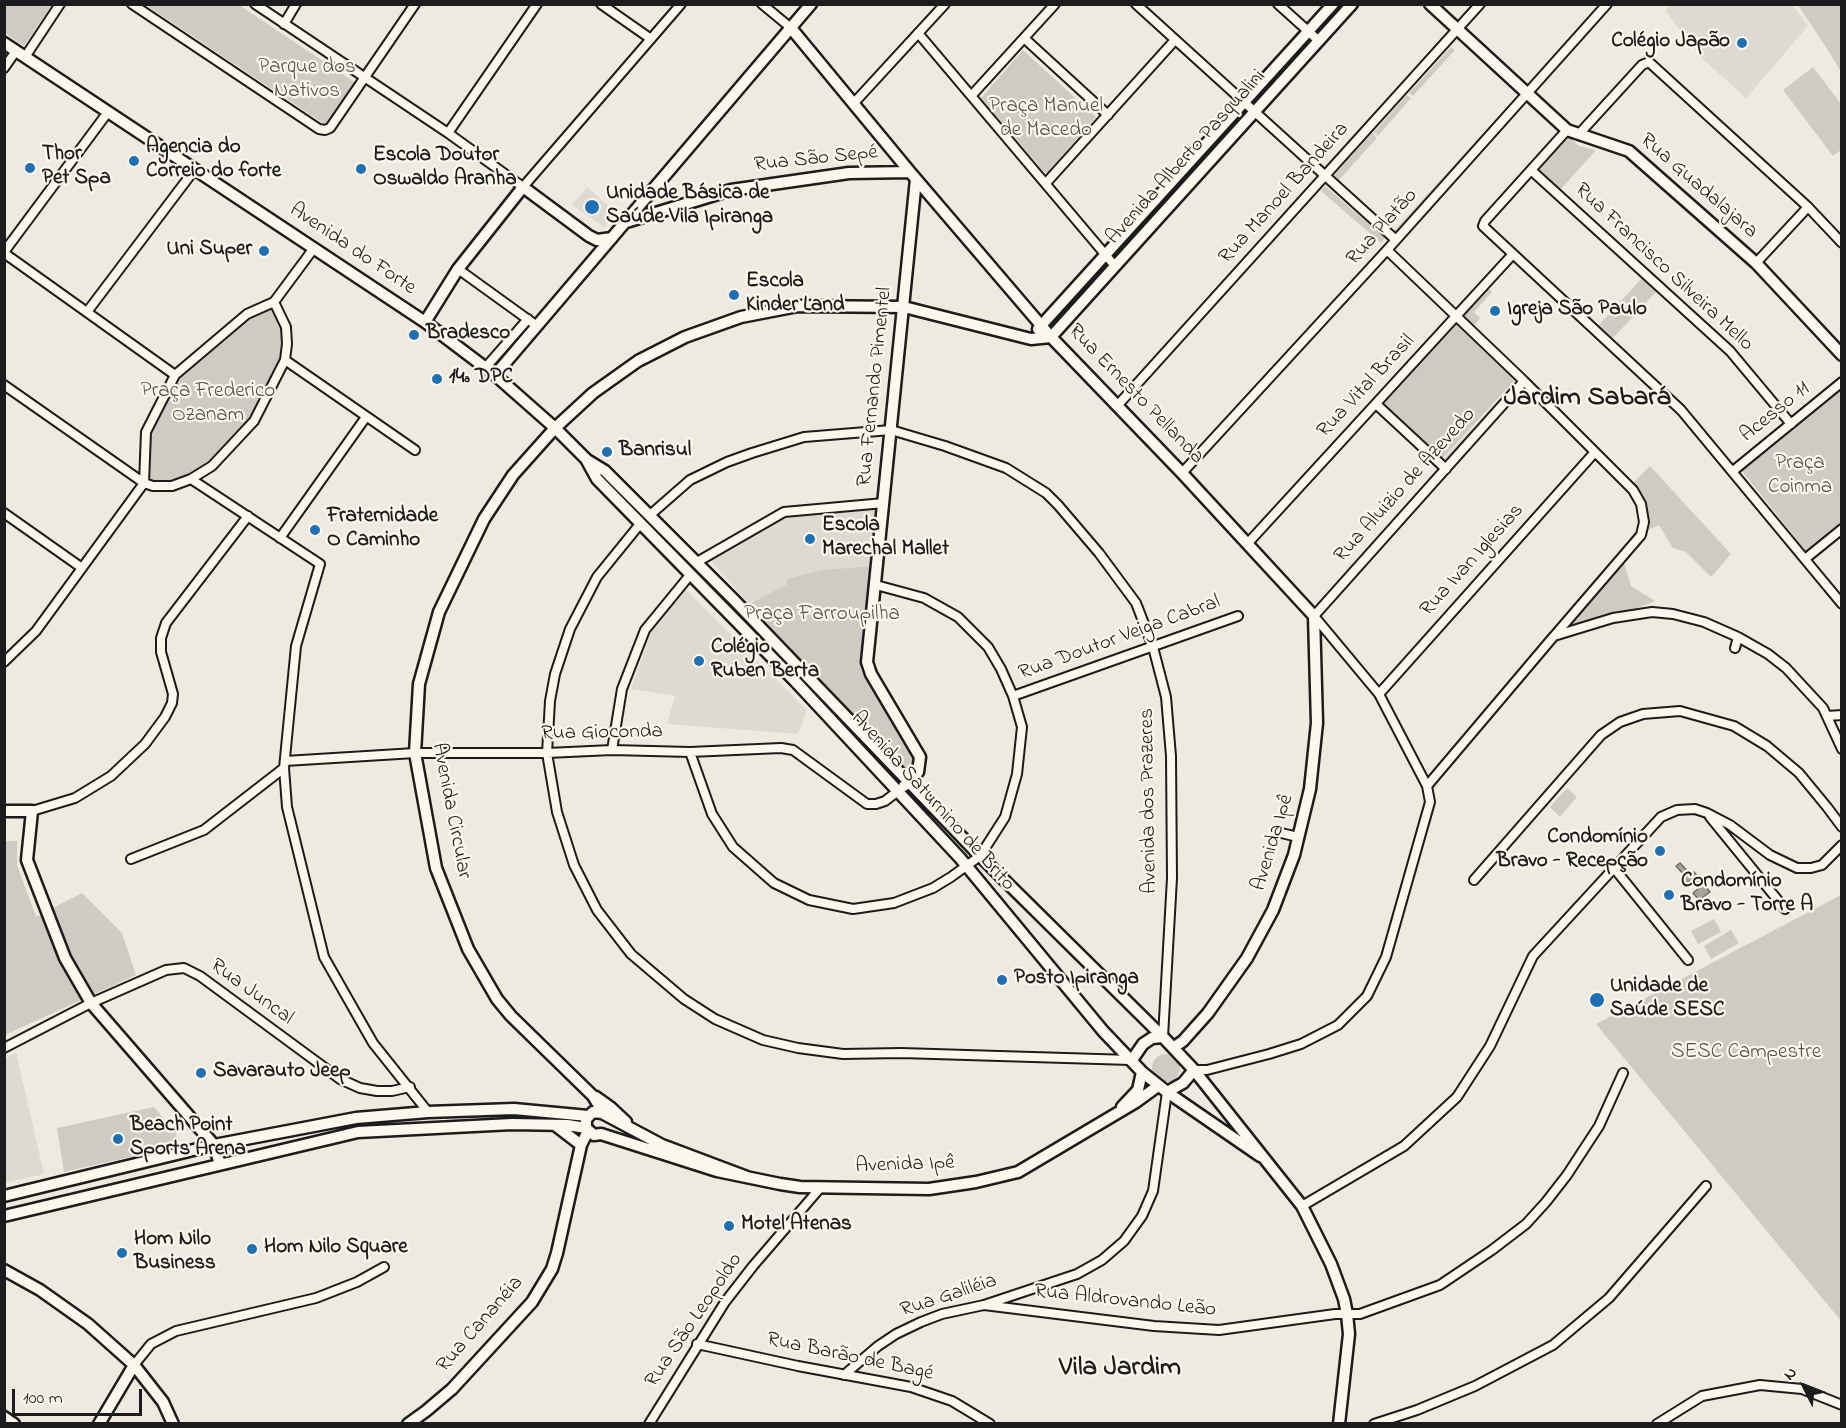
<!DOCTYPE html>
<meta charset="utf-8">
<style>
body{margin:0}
#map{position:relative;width:1846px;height:1428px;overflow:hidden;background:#eeeadf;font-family:"Indie Flower",sans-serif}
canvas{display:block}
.frame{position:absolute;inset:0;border:6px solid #1c1c1c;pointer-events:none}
.north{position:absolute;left:1774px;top:1356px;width:60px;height:60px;-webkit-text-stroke:4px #fbf7ec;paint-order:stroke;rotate:312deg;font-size:16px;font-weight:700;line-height:24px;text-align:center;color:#1c1c1c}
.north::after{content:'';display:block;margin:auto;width:21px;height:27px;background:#1c1c1c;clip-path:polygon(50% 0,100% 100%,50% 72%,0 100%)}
.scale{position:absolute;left:12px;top:1389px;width:130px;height:27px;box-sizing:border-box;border:3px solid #1c1c1c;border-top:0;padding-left:8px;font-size:18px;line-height:21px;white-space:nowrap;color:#1c1c1c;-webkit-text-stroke:4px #fbf7ec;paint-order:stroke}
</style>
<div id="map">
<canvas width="1846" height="1428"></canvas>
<div class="frame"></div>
<div class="north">N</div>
<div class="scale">100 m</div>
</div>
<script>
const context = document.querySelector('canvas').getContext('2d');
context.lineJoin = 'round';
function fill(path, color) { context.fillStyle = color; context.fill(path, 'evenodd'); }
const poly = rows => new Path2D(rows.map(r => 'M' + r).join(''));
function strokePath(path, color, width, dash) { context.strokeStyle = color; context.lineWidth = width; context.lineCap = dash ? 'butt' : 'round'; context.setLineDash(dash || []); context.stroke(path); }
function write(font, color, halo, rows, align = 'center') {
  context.font = font + ' "Indie Flower",sans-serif'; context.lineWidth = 4.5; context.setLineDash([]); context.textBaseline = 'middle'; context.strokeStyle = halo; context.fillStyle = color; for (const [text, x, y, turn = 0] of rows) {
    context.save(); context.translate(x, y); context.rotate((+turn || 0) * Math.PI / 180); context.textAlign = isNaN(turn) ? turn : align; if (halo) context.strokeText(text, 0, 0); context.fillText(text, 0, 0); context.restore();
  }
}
const built = poly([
 [1670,5,1793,5,1808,26,1746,98,1704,60,1665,11],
 [587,187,616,213,604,227,572,205],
 [878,509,872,566,821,570,787,579,788,583,749,604,709,559,780,518],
 [685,589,807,710,798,734,667,724,675,696,631,689,651,633],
 [16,1052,44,1174,5,1183,5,1059]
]);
const green = poly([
 [4,5,5,4,52,5,24,46,5,33],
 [146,5,239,5,356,83,327,126],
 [1798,5,1841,5,1841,72,1831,55],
 [1305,40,1311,45,1254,108,1247,102],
 [1451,47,1455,50,1413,96,1409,93],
 [1023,50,1096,117,1046,174,981,98],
 [1813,67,1841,104,1841,150,1833,156,1783,90],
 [1407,95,1411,98,1378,136,1374,132],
 [1388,97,1391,99,1325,173,1324,167],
 [1509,105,1511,107,1395,234,1393,232],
 [1241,111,1247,117,1116,263,1108,255],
 [1372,133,1377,138,1339,180,1334,175],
 [1567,135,1579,146,1596,150,1560,190,1537,169],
 [1325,186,1385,238,1381,243,1321,191],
 [1103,261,1108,269,1051,334,1043,325],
 [1642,278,1657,291,1613,338,1599,325],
 [1488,288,1492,292,1474,312,1480,318,1472,329,1460,319],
 [272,307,284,328,281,358,250,420,209,465,169,483,146,481,145,431,177,378,247,317],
 [1456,319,1516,379,1442,459,1383,403,1380,405,1377,403,1453,322,1456,323],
 [1517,380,1519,383,1447,464,1443,460],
 [1841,390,1841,523,1807,552,1742,471],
 [1650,466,1731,554,1711,577,1686,552,1673,548,1659,525,1648,530,1632,484],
 [1623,560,1631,586,1655,601,1638,608,1564,629],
 [872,566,861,670,916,758,913,768,905,769,749,604,787,584,787,579,821,570],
 [1567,788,1577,797,1560,817,1550,807],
 [5,841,17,841,17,865,36,917,82,893,122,933,136,975,5,1035],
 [1841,895,1841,1321,1596,1024],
 [1714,919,1721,932,1698,944,1691,931],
 [1731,930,1739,943,1711,959,1704,946],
 '1152 1068a14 14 0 1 1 28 0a14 14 0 1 1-28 0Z',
 [154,1107,176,1133,179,1146,64,1172,57,1128]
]);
const water = poly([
 [1680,863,1690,874,1694,872,1710,892,1699,900,1693,893,1700,887,1696,882,1692,884,1689,881,1687,883,1684,879,1686,877,1676,866,1680,863]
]);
const street = poly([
 [132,4,319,129,325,130,330,128,415,4],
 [255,4,448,133,523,187,681,4],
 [601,4,651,39],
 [762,4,791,28],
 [1136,4,1396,240],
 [1278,4,1319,41],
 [284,24,296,4],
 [918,33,1115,266],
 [1024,38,1108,115],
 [25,57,60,4],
 [4,68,16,51],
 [972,95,1055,4],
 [853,104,945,4],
 [1567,130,1485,221,1483,226,1681,410,1842,604],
 [448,133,537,4],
 [1579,134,1642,65,1649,62,1808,207,1842,243],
 [1531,170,1730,351,1791,424],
 [1046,183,1175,40],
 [1387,250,1524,381,1633,490,1641,504,1644,522,1641,535,1555,635],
 [4,252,108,112],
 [4,253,175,375],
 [1756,263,1808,207],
 [458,269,537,326],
 [87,312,195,169],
 [285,360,415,450],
 [486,367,528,319],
 [4,385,144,483,153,486,172,486,191,479,212,466,254,421,285,360,287,344,286,327,274,302],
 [1376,404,1446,469],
 [1117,406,1480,4],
 [1733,471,1842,382],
 [1182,473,1387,250,1607,4],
 [191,479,320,564,296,646,284,768,287,807,324,957,373,1043,428,1112],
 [4,513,82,568],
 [650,515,690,480,727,462,752,453,804,437,891,430,945,446,1006,468,1046,493,1058,505,1099,553,1136,603,1153,647,1166,697,1171,756,1172,878,1163,1037],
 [640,524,597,577,570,629,555,674,550,701,547,753,557,812,574,865,597,910,631,954,684,999,715,1019,763,1040,798,1048,843,1054,901,1053,1131,1060],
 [280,538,366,417],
 [1248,543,1513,254],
 [1805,559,1842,529],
 [697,562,784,512,884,503],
 [1735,648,1738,637],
 [4,662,36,631,144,483,146,432,175,375,247,314,274,302,314,248],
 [1379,694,1595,452],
 [1013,696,1238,616],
 [1827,716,1842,715],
 [612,750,622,689,645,630,690,575],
 [690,752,712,814,733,847,774,883,809,900,853,909,894,903,933,888,951,877,980,856,1005,817,1017,774,1022,727,1013,696,1001,669,988,647,958,617,924,598,876,585],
 [285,761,415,753,547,753,612,750,690,752,781,748,793,750,867,804,876,804,885,801,898,791],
 [1427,786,1554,636,1613,618,1652,612,1673,614,1704,622,1738,637,1768,654,1786,668,1823,708,1842,749],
 [32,811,75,798,111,776,145,744,165,717,172,703,173,694,161,652,161,638,166,623,248,516],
 [1710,817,1785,909],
 [1277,832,1298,837],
 [131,859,204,830,284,768],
 [1614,868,1688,960],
 [1474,880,1601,735,1620,722,1643,714,1680,711,1734,726,1767,746,1799,773,1827,807,1842,827],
 [4,1048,91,1003,166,970,184,968,200,976,340,1079,360,1088,377,1091,392,1091,410,1087],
 [1194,1070,1207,1070,1269,1054,1301,1044,1338,1025,1367,996,1386,957,1430,802,1427,786,1379,694,1314,616,1524,381],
 [1302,1206,1404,1146,1457,1097,1490,1046,1533,956,1661,817,1677,810,1695,809,1707,813,1730,825,1770,855,1797,868,1811,868,1822,865,1842,845],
 [984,1305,1154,1326,1219,1330,1335,1314,1360,1314,1440,1285,1492,1250,1526,1224,1546,1202,1567,1175,1599,1126,1623,1073],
 [697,1344,798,1366,911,1387,952,1401,990,1424],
 [134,1365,151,1344,176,1331,316,1298,357,1282,384,1267],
 [844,1375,878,1346,896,1334,921,1322,942,1314,984,1305,1077,1274,1102,1260,1124,1241,1142,1216,1153,1191,1167,1092],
 [649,1424,725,1302,753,1266,821,1187],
 [1374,1424,1417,1410,1475,1386,1553,1345,1609,1298,1706,1186],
 [1657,1424,1702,1396,1760,1385,1802,1389,1842,1405]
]);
const secondary = poly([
 [1430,4,1567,130,1629,151,1756,263,1842,355],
 [791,28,910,172,1051,337,1182,473,1314,616,1317,723,1310,789,1294,855,1273,910,1247,958,1208,1013,1183,1041,1173,1048],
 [4,43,425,322,495,375,555,428,586,459,597,479,795,681,960,858,1103,1031,1142,1072,1167,1092,1260,1156],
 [623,223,731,190,849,173,910,172],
 [425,322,458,269,523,187,589,236,597,240,612,238],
 [1038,329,1333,4],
 [1051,337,1352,4],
 [495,375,811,4],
 [587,460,605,471,734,600,980,856,1163,1037,1194,1070,1302,1206,1331,1264,1344,1299,1347,1314,1349,1334,1339,1424],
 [904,786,918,772,920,757,871,674,867,662,916,179],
 [4,811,32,811,27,860,65,958,91,1003,214,1145,220,1164],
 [1132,1060,1143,1044,1152,1038,1163,1037],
 [1167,1092,1183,1083,1194,1070],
 [596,1097,610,1107,626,1122],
 [1122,1107,1138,1090,1142,1072],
 [604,1114,593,1096,511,1016,497,999,468,949,436,868,415,753,419,684,439,612,484,519,513,475,555,428,593,393,638,361,685,337,741,317,798,306,904,307,1031,339,1051,337],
 [555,1125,581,1145],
 [747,1177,662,1145,602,1113,593,1112,586,1119,586,1128,594,1135,601,1134,717,1171,780,1184,800,1187,929,1189,976,1182,1018,1172,1136,1102,1158,1086],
 [4,1196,214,1145,356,1118,428,1112,514,1109,588,1116],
 [4,1216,358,1132,512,1124,567,1125,586,1128],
 [4,1270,40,1290,88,1324,134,1365,163,1402,173,1424],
 [4,1417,14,1424],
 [99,1424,134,1365],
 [408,1424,426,1411,452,1389,532,1302,552,1269,557,1253,581,1145,588,1131]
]);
const markers = [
 [1742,43,6,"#1f6fb2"],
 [134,161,6,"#1f6fb2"],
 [30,168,6,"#1f6fb2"],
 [361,169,6,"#1f6fb2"],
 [592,207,8,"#1f6fb2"],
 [264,251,6,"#1f6fb2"],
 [734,295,6,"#1f6fb2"],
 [1495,311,6,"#1f6fb2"],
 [414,335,6,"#1f6fb2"],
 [437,379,6,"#1f6fb2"],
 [607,452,6,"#1f6fb2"],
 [315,530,6,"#1f6fb2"],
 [810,539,6,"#1f6fb2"],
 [699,661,6,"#1f6fb2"],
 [1660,851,6,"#1f6fb2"],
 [1669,895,6,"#1f6fb2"],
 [1002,980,6,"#1f6fb2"],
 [1597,1000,8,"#1f6fb2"],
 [201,1073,6,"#1f6fb2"],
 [118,1139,6,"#1f6fb2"],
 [729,1226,6,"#1f6fb2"],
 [252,1249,6,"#1f6fb2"],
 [122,1253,6,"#1f6fb2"]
];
const poiNames = [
 ["Colégio Japão",1730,43,"right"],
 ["Agencia do",146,149],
 ["Correio do forte",146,173],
 ["Thor",42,156],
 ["Pet Spa",42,180],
 ["Escola Doutor",373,157],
 ["Oswaldo Aranha",373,181],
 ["Unidade Básica de",606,195],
 ["Saúde Vila Ipiranga",606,219],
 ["Uni Super",252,251,"right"],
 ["Escola",746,283],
 ["Kinder Land",746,307],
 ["Igreja São Paulo",1507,311],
 ["Bradesco",426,335],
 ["14ª DPC",449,379],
 ["Banrisul",619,452],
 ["Fraternidade",327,518],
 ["O Caminho",327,542],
 ["Escola",822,527],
 ["Marechal Mallet",822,551],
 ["Colégio",711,649],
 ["Ruben Berta",711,673],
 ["Condomínio",1648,839,"right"],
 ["Bravo - Recepção",1648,863,"right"],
 ["Condomínio",1681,883],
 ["Bravo - Torre A",1681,907],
 ["Posto Ipiranga",1014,980],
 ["Unidade de",1610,988],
 ["Saúde SESC",1610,1012],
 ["Savarauto Jeep",213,1073],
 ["Beach Point",130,1127],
 ["Sports Arena",130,1151],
 ["Motel Atenas",741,1226],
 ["Hom Nilo",134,1241],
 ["Business",134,1265],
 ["Hom Nilo Square",264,1249]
];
const parkNames = [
 ["Parque dos",307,69],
 ["Nativos",307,93],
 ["Praça Manuel",1046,108],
 ["de Macedo",1046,132],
 ["Praça Frederico",208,393],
 ["Ozanam",208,417],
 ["Praça",1800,465],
 ["Coinma",1800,489],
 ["Praça Farroupilha",822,616],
 ["SESC Campestre",1746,1054]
];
const streetNames = [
 ["Avenida Alberto Pasqualini",1187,158,-48],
 ["Rua São Sepé",816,160,-6],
 ["Rua Guadalajara",1698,187,41],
 ["Rua Manoel Bandeira",1285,194,-48],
 ["Rua Platão",1383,228,-48],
 ["Avenida do Forte",352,250,34],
 ["Rua Francisco Silveira Mello",1663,268,43],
 ["Rua Fernando Pimentel",876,387,-84],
 ["Rua Vital Brasil",1367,387,-47],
 ["Rua Ernesto Pellanda",1135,395,46],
 ["Acesso 11",1776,413,-39],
 ["Rua Aluizio de Azevedo",1406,486,-48],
 ["Rua Ivan Iglesias",1473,561,-48],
 ["Rua Doutor Veiga Cabral",1120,639,-20],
 ["Rua Gioconda",602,734,-1],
 ["Avenida dos Prazeres",1150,801,-91],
 ["Avenida Saturnino de Brito",932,802,48],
 ["Avenida Circular",450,811,79],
 ["Avenida Ipê",1274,843,-73],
 ["Rua Juncal",251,993,36],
 ["Avenida Ipê",905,1166,-2],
 ["Rua Galiléia",949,1297,-18],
 ["Rua Aldrovando Leão",1125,1302,6],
 ["Rua São Leopoldo",695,1321,-56],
 ["Rua Cananéia",481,1325,-49],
 ["Rua Barão de Bagé",850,1358,12]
];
const districtNames = [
 ["Jardim Sabará",1587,400],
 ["Vila Jardim",1120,1370]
];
fill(built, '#dedad1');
fill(green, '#ceccc2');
fill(water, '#a6a39d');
strokePath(water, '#6f6d69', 1.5);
strokePath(street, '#1c1c1c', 12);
strokePath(secondary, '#1c1c1c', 15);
strokePath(street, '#fbf7ec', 8);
strokePath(secondary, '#fbf7ec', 10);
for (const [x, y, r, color] of markers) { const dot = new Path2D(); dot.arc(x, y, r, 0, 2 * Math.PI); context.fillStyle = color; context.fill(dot); strokePath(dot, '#fbf7ec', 2); }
write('bold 21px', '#1c1c1c', '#fbf7ec', poiNames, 'left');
write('21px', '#51514e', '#fbf7ec', parkNames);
write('21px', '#1c1c1c', '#fbf7ec', streetNames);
write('bold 27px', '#1c1c1c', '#fbf7ec', districtNames);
</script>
